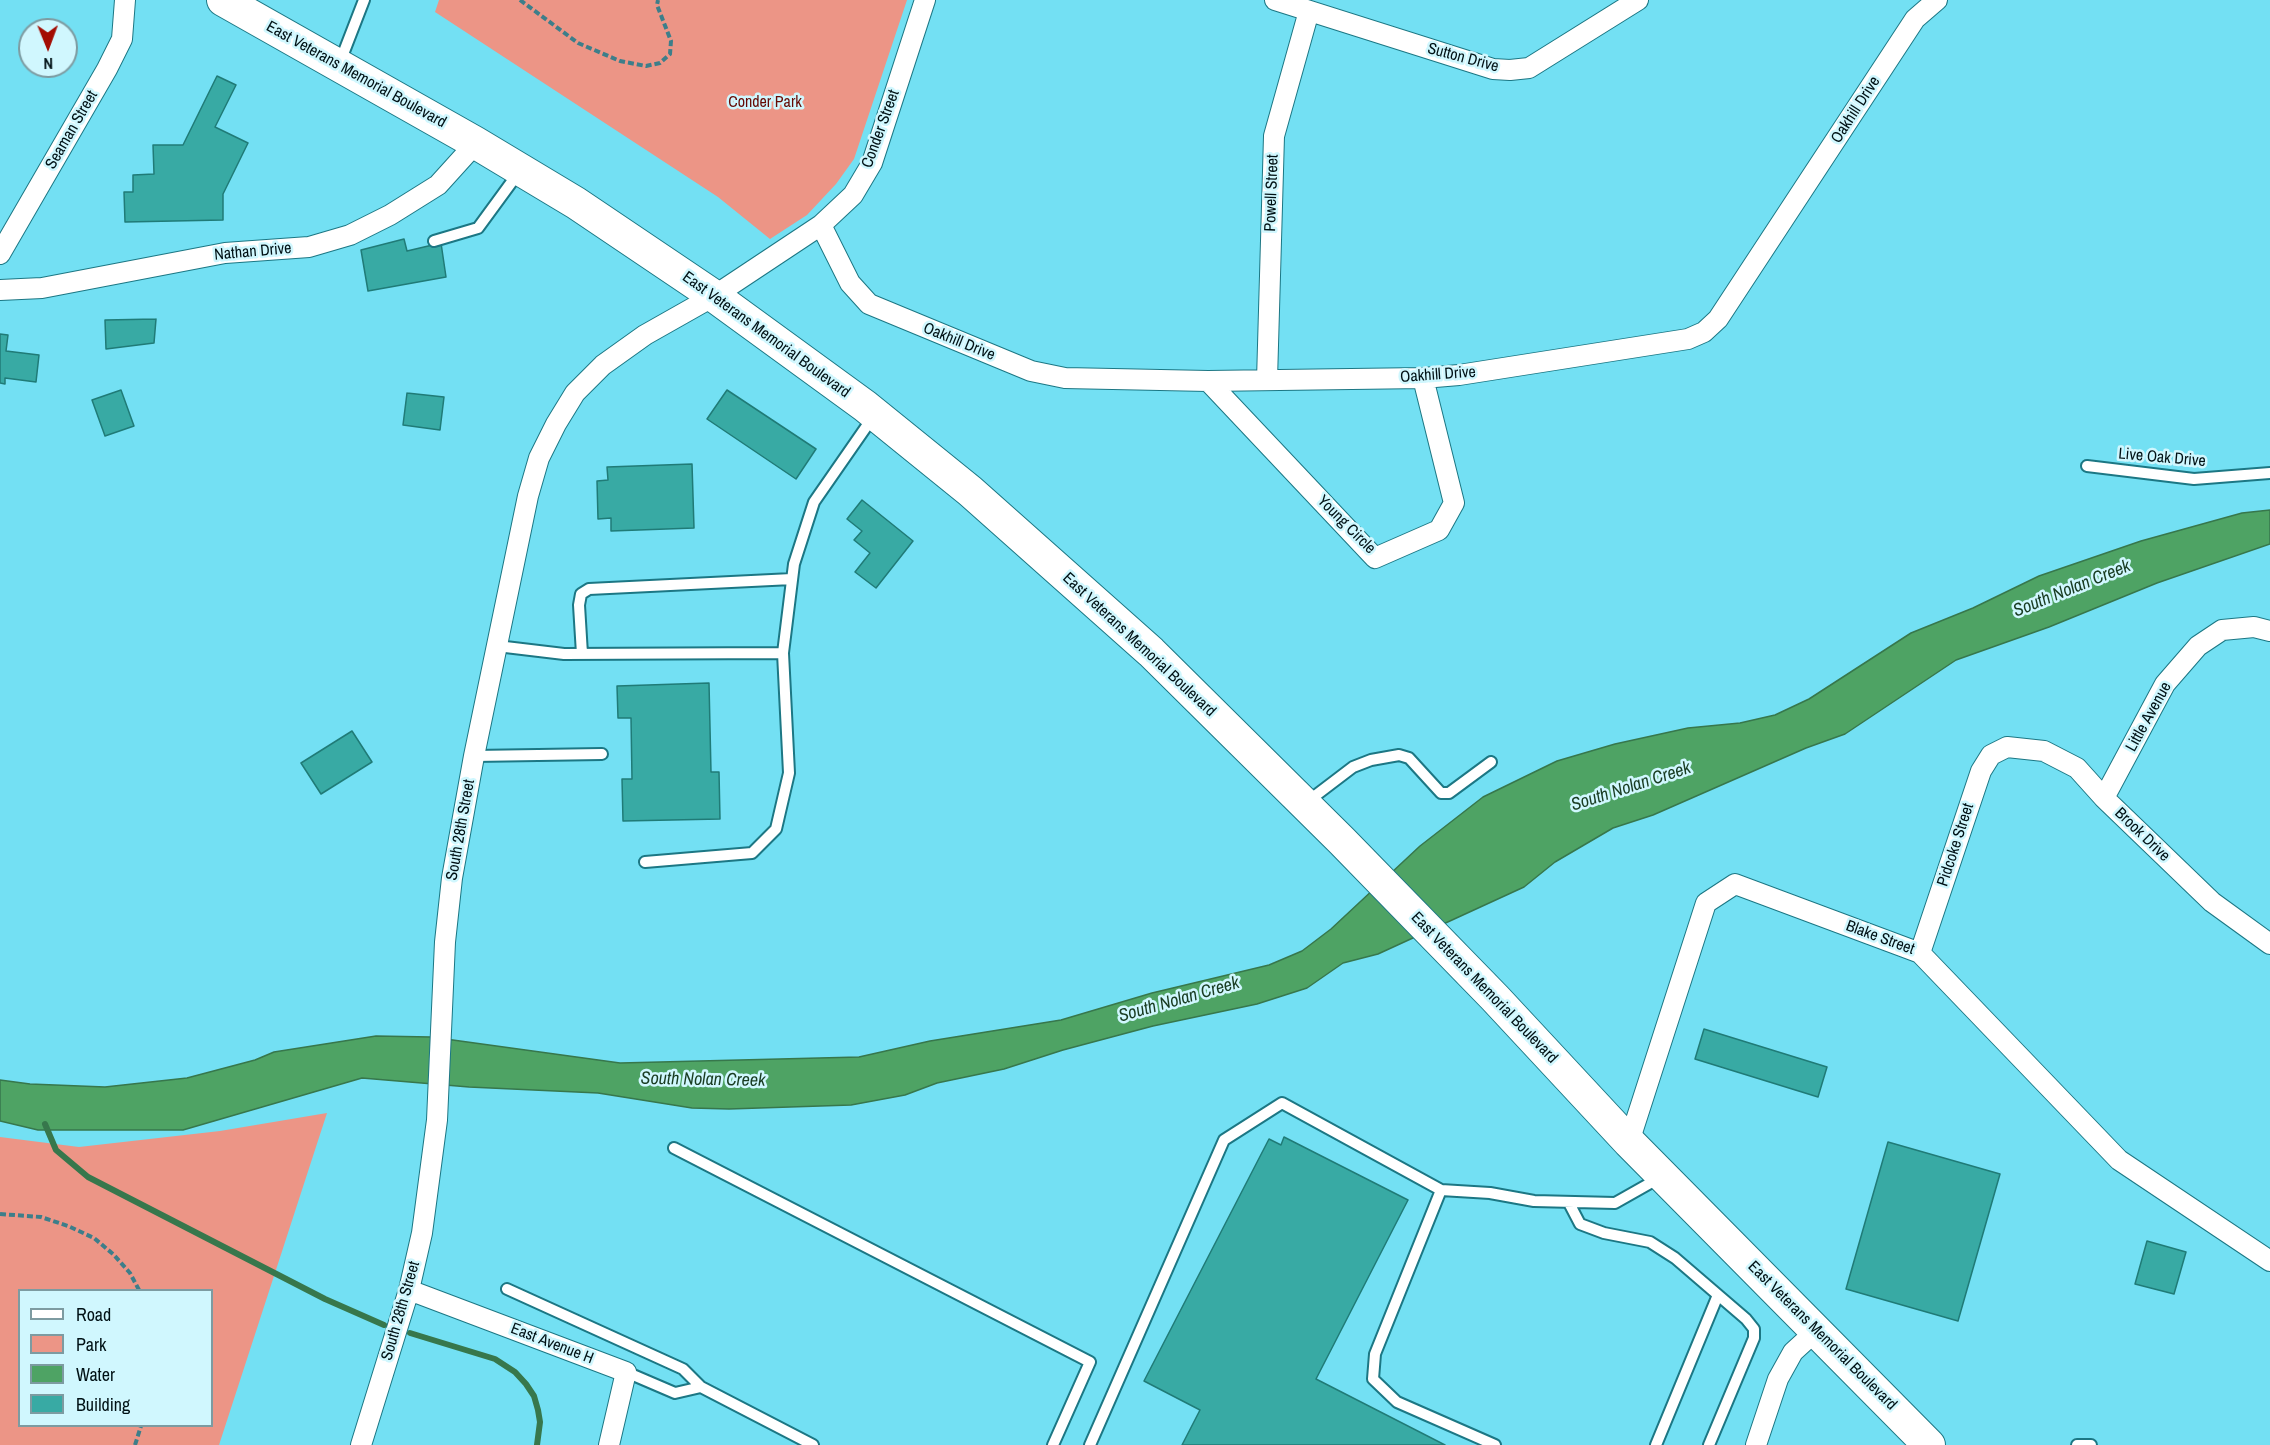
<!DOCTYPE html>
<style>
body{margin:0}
#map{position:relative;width:2270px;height:1445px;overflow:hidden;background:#73e0f3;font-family:"Archivo Narrow",sans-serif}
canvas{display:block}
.legend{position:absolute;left:18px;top:1289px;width:195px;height:138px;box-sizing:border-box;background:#d0f7fe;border:2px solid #7d9ba1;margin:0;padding:8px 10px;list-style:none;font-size:18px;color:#001115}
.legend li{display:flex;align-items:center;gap:12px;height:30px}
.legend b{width:30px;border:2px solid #7d9ba1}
.north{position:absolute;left:18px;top:18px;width:60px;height:60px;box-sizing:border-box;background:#d0f7fe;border:2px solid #7d9ba1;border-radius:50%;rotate:179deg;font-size:16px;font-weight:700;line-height:24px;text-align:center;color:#001115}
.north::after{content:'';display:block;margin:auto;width:21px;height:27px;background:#a30d03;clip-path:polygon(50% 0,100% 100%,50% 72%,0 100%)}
</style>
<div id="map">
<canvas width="2270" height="1445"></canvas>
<ul class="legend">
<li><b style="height:8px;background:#fff"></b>Road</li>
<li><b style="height:16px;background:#ec9586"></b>Park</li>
<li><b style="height:16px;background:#4ea364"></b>Water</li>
<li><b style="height:16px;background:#38aaa4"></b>Building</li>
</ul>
<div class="north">N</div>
</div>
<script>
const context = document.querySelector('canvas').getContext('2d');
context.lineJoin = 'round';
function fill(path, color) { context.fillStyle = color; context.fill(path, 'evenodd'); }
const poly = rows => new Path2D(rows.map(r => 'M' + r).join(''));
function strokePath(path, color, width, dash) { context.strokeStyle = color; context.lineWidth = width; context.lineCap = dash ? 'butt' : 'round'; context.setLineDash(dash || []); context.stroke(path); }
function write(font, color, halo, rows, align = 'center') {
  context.font = font + ' "Archivo Narrow",sans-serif'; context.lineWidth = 5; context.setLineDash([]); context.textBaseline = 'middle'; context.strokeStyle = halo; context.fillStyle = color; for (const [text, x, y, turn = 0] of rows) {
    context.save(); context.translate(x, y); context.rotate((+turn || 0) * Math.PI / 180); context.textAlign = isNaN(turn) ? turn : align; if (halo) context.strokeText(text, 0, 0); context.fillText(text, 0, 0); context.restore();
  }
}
const green = poly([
 [439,0,907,0,854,159,836,184,807,215,770,239,718,197,435,12],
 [327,1113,219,1445,0,1445,0,1137,79,1147,220,1131],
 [212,1290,212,1426,20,1426,20,1290]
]);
const water = poly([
 [2270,510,2270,544,2157,583,2049,627,1956,660,1845,734,1806,748,1653,815,1613,828,1555,862,1524,887,1378,954,1343,963,1307,988,1257,1004,1153,1026,1063,1050,1004,1069,937,1083,905,1095,851,1105,729,1109,692,1108,598,1093,469,1087,362,1078,183,1130,38,1130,0,1121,0,1080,30,1084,105,1087,187,1078,255,1060,274,1052,376,1036,431,1037,620,1063,859,1057,930,1041,1061,1020,1152,993,1269,965,1302,951,1331,929,1420,846,1483,797,1557,761,1615,744,1688,728,1740,723,1775,715,1809,699,1911,633,1973,608,2039,576,2141,541,2242,513,2270,510]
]);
const stream = poly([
 [45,1124,56,1150,88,1177,325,1299,384,1325],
 [410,1333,495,1359,515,1372,526,1384,534,1396,538,1410,540,1422,537,1445]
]);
const building = poly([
 [217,76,236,85,215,127,248,143,223,194,223,220,125,222,124,192,133,192,133,175,154,174,153,145,183,145,217,76],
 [404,239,407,251,441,243,446,277,368,291,361,250,404,239],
 [156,319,154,343,106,349,105,320,156,319],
 [0,334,8,335,6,351,39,355,36,382,5,378,5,384,0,383,0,334],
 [121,390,134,426,105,436,92,400,121,390],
 [727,390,816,449,796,479,707,419,727,390],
 [407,393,444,397,440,430,403,425,407,393],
 [692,464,694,528,611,531,611,518,598,519,597,481,608,480,607,467,692,464],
 [862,500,913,541,876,588,855,572,870,553,854,540,862,531,847,519,862,500],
 [709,683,711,772,719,772,720,819,623,821,622,779,632,779,631,718,618,718,617,686,709,683],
 [352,731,372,762,321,794,301,763,352,731],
 [1704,1029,1827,1067,1818,1097,1695,1059,1704,1029],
 [1284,1137,1408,1200,1316,1379,1445,1445,1182,1445,1200,1410,1144,1381,1269,1139,1281,1145,1284,1137],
 [1888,1142,2000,1174,1958,1321,1846,1289,1888,1142],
 [2147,1241,2186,1252,2174,1294,2135,1284,2147,1241]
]);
const path = poly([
 [520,0,578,43,620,61,646,66,660,63,670,54,671,41,657,5,658,0],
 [0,1214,41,1217,68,1226,94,1238,113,1254,130,1273,139,1290],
 [135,1445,141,1426]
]);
const lane = poly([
 [340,62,364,0],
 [434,241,478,228,519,172],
 [2087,466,2194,479,2270,473],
 [497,646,564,654,783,653,789,773,776,829,752,853,645,862],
 [783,653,794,564,814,502,873,417],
 [582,654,579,605,581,594,589,589,792,579],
 [474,756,602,754],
 [1307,802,1353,767,1371,760,1399,755,1409,758,1441,793,1449,793,1491,762],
 [674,1148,1090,1362,1053,1445],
 [1569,1203,1580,1224,1604,1233,1650,1242,1675,1258,1746,1319,1754,1329,1754,1338,1709,1445],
 [507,1289,683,1369,701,1387],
 [626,1372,675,1393,701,1387,813,1445],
 [1090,1445,1224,1140,1282,1103,1441,1190],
 [1495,1445,1397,1402,1373,1379,1375,1354,1441,1190,1490,1193,1534,1201,1615,1203,1661,1177],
 [1656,1445,1718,1295],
 [2077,1445,2091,1445]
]);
const street = poly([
 [1275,0,1493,69,1510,70,1529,68,1638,0],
 [821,225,850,283,869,304,1031,371,1065,378,1208,381,1423,378,1459,375,1688,339,1704,332,1718,319,1915,19,1937,0],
 [0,254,107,69,122,39,125,0],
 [0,290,42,288,225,253,309,247,350,235,390,215,438,185,476,143],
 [1267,380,1274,136,1309,11],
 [1208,381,1375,558,1439,530,1454,503,1423,378],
 [2104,798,2165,684,2198,646,2222,630,2254,627,2270,631],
 [1920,953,1981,771,1991,755,2007,747,2044,751,2077,768,2104,798,2212,902,2270,944],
 [1629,1142,1706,903,1735,884,1920,953,2119,1160,2270,1261],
 [409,1290,626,1372,609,1445],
 [361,1445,409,1290,422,1233,437,1120,445,942,452,878,474,756,528,496,539,458,556,424,575,393,603,365,645,335,714,296,821,225,853,195,872,163,925,0],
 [1756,1445,1778,1379,1793,1352,1817,1330]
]);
const primary = poly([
 [223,0,476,143,576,203,714,296,865,406,970,491,1151,652,1342,841,1495,998,1629,1142,1929,1445]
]);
const streetNames = [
 ["Sutton Drive",1463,58,15],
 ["East Veterans Memorial Boulevard",356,75,29],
 ["Oakhill Drive",1856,110,-57],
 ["Conder Street",881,129,-70],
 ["Seaman Street",72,130,-60],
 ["Powell Street",1272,193,-88],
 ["Nathan Drive",253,252,-5],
 ["East Veterans Memorial Boulevard",766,335,36],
 ["Oakhill Drive",959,342,22],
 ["Oakhill Drive",1438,375,-4],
 ["Live Oak Drive",2162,458,5],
 ["Young Circle",1346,525,45],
 ["East Veterans Memorial Boulevard",1139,645,43],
 ["Little Avenue",2149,717,-61],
 ["South 28th Street",461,830,-80],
 ["Brook Drive",2142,835,44],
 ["Pidcoke Street",1956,845,-72],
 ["Blake Street",1880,938,20],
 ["East Veterans Memorial Boulevard",1484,988,46],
 ["South 28th Street",401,1311,-74],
 ["East Veterans Memorial Boulevard",1822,1336,45],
 ["East Avenue H",552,1344,21]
];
const parkNames = [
 ["Conder Park",765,103]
];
const waterNames = [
 ["South Nolan Creek",2072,589,-22],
 ["South Nolan Creek",1631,787,-18],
 ["South Nolan Creek",1179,1000,-16],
 ["South Nolan Creek",703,1080,1]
];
fill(green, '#ec9586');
fill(water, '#4ea364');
strokePath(water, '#37774c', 1.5);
strokePath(stream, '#37774c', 6);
fill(building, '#38aaa4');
strokePath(building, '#207b77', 1.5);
strokePath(lane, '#1c7784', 14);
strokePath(street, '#1c7784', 22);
strokePath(primary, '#1c7784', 34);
strokePath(path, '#3d7e8a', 4, [6, 3]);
strokePath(lane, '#fff', 10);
strokePath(street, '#fff', 20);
strokePath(primary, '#fff', 32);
write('16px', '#001115', '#d0f7fe', streetNames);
write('16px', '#660a04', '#d0f7fe', parkNames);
write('italic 18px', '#193c22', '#d0f7fe', waterNames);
</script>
